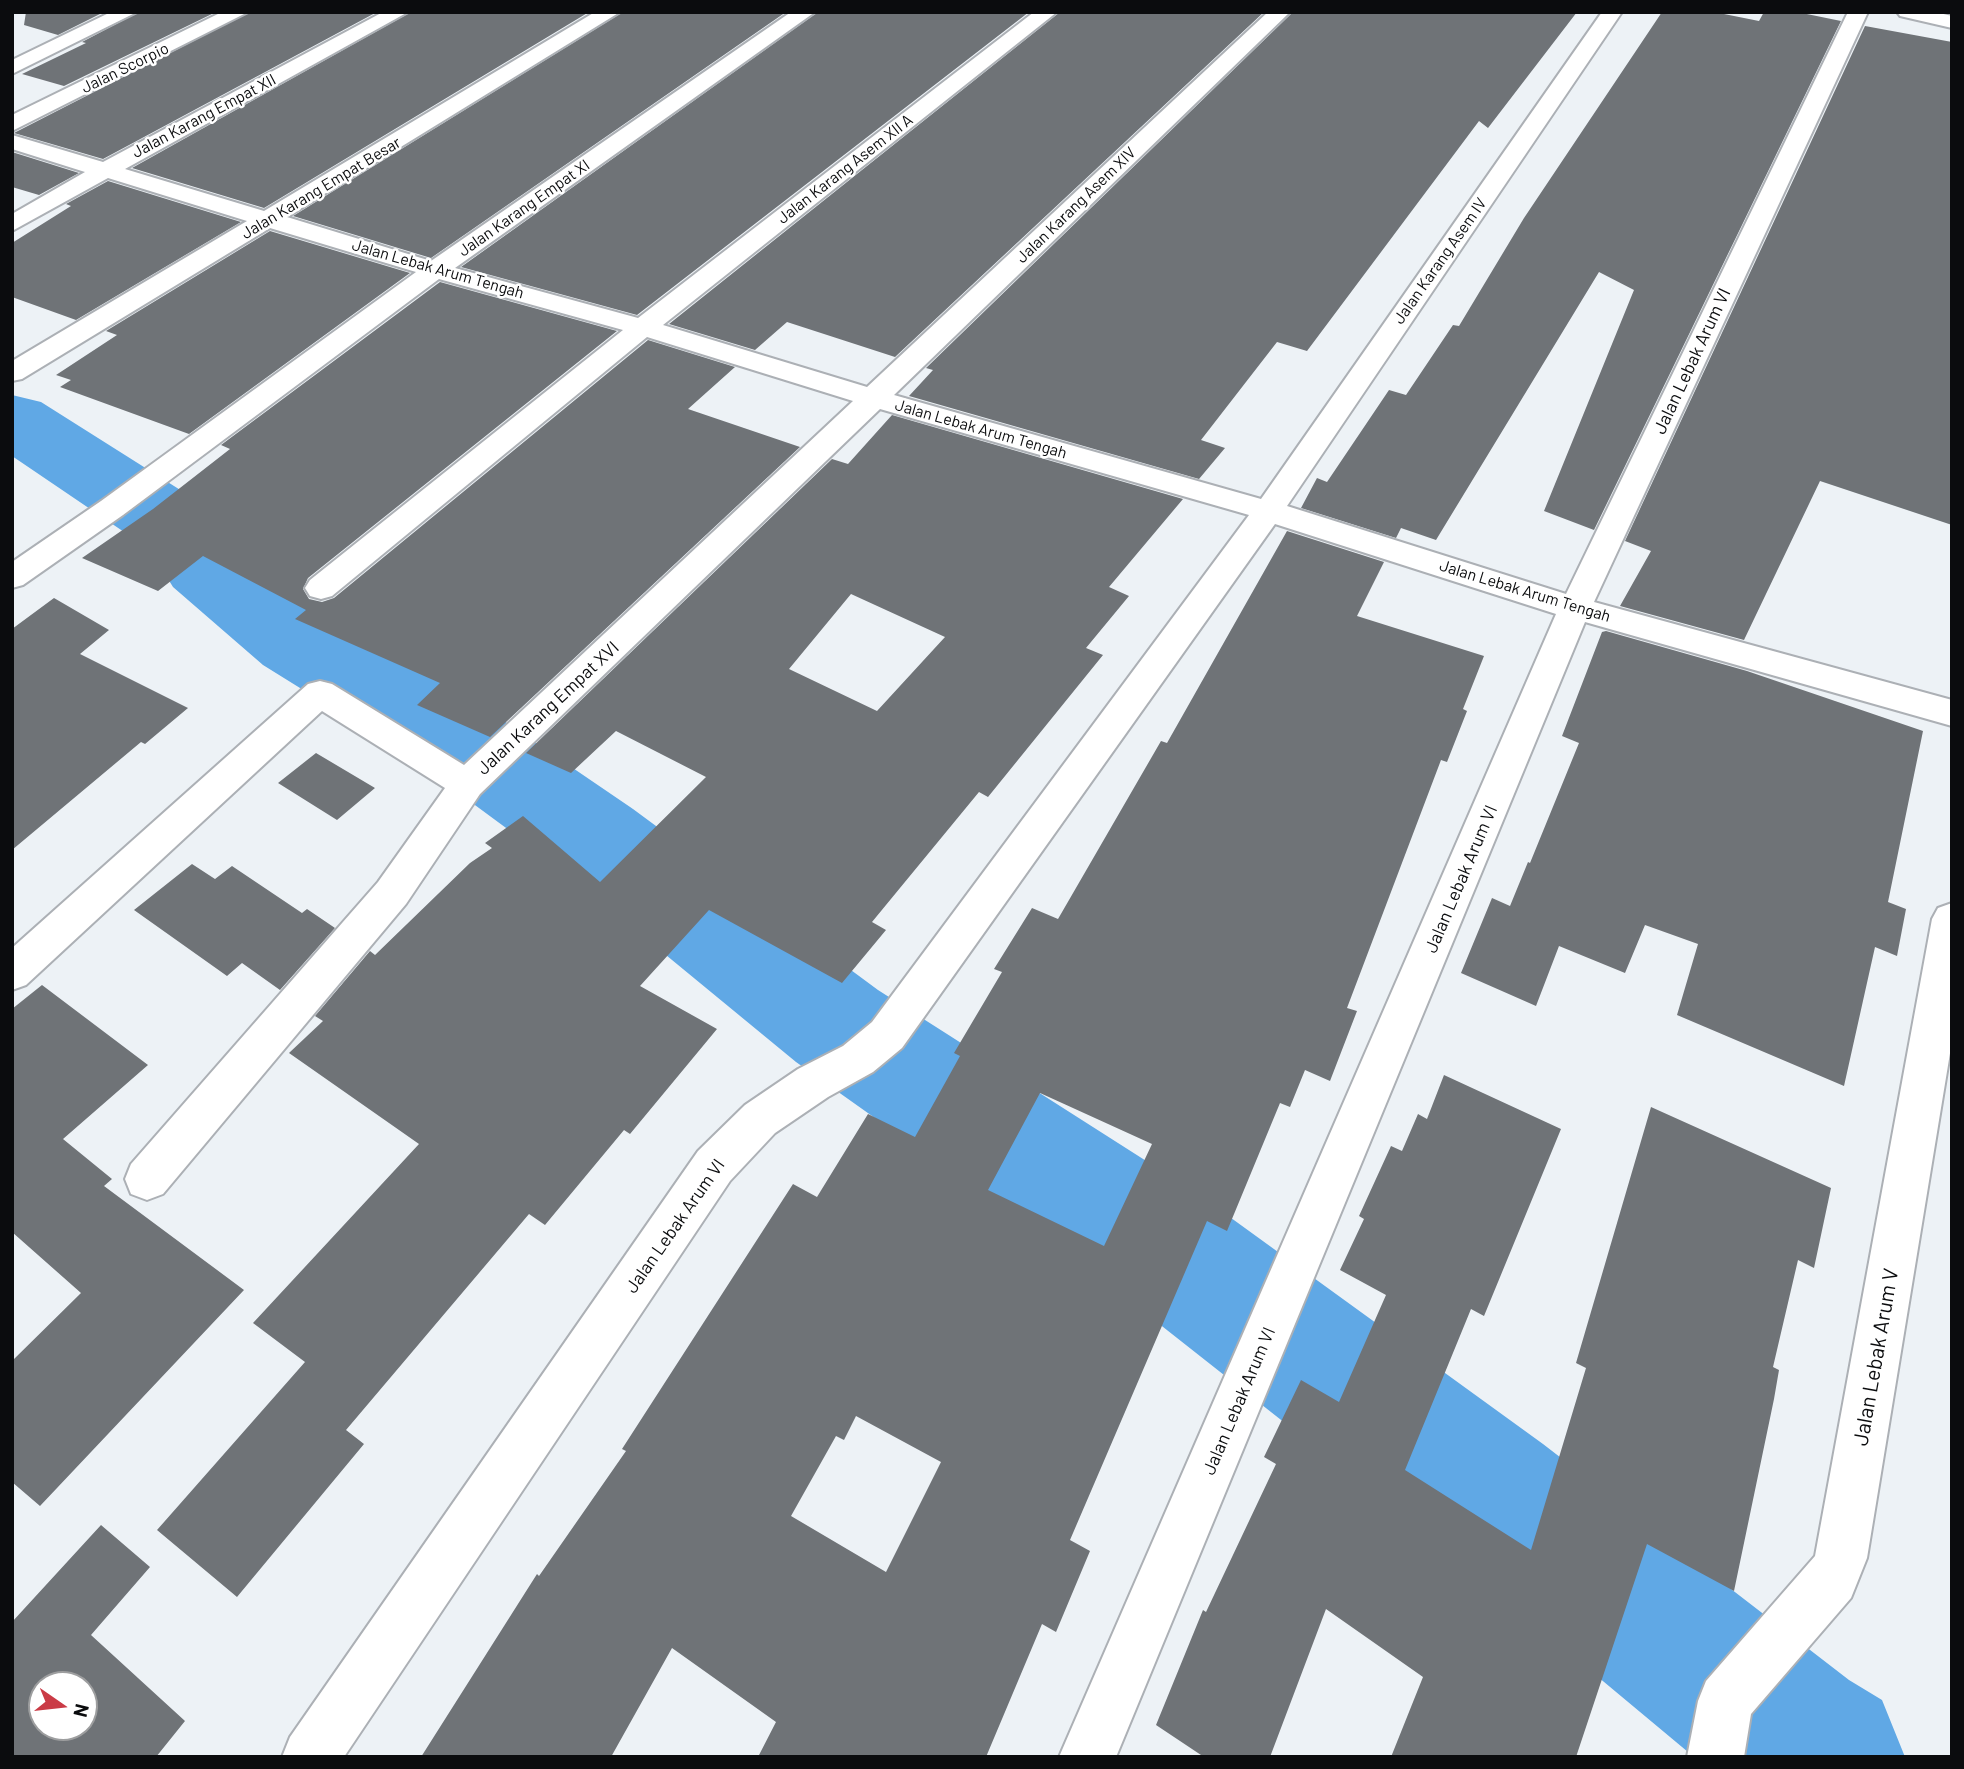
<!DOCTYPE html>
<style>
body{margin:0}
#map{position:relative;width:1964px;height:1769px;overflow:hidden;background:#edf2f6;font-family:Barlow,sans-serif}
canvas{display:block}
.frame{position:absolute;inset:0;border:14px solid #0b0c0e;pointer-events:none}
.north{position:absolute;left:28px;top:1671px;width:70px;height:70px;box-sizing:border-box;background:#fff;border:2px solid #9d9e9f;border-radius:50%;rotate:104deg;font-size:19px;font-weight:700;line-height:28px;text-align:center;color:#0b0c0e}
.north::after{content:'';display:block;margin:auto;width:24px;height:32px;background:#ca3b46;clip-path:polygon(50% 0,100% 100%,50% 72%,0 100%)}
</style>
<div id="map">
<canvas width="1964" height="1769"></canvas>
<div class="frame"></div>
<div class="north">N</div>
</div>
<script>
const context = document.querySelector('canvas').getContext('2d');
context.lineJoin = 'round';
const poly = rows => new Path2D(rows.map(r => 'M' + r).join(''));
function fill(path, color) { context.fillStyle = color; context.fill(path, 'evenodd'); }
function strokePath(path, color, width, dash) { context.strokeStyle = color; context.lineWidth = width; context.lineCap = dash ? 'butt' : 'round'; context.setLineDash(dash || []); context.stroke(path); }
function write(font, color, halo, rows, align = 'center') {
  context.font = font + ' Barlow,sans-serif'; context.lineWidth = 5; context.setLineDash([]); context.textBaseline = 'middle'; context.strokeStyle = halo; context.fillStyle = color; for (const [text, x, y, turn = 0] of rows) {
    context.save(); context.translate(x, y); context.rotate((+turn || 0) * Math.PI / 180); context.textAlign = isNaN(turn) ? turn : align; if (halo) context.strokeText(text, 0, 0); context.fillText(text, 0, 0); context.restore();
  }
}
const river = poly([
 [12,395,41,402,231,522,244,542,247,553,329,619,473,700,633,809,878,990,1198,1194,1543,1444,1849,1680,1882,1700,1905,1757,1694,1757,1441,1546,1106,1282,796,1062,559,867,403,752,263,665,173,587,160,566,158,555,12,456,12,395]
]);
const building = poly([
 [26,12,104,12,58,35,24,25],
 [139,12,216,12,64,86,22,74,86,43,82,42],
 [250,12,377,12,103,159,14,133],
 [411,12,589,12,264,208,132,168],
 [623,12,786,12,431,258,293,216],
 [818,12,1029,12,637,315,461,267],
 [1060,12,1264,12,895,357,787,322,755,350,669,324],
 [1293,12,1577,12,1488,128,1479,121,1307,351,1277,342,1201,440,1225,448,1199,479,909,396,933,370,926,368],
 [1662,12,1714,12,1759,21,1764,12,1797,12,1841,21,1594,530,1544,511,1634,290,1599,272,1436,540,1401,528,1396,538,1301,508,1317,478,1327,482,1389,390,1406,395,1453,325,1459,326,1524,218],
 [1865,26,1952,42,1952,525,1820,481,1744,640,1620,606,1651,551,1625,541],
 [12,152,79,173,39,195,12,187],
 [108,181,241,222,76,320,12,297,12,243,71,206,66,204],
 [270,231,410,273,189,434,60,387,71,380,56,375,117,335,106,331],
 [440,282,617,331,308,578,303,589,309,599,322,602,334,598,648,340,735,367,688,409,800,447,490,737,417,705,440,683,295,619,306,610,203,556,158,591,82,558,153,509,230,449,221,445],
 [892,415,1183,499,1109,587,1129,596,1086,648,1103,655,988,797,979,792,872,922,886,930,842,983,709,910,640,986,717,1029,630,1134,624,1130,545,1225,529,1214,346,1430,364,1444,237,1597,157,1530,305,1362,253,1323,419,1144,289,1053,323,1021,315,1016,370,951,375,955,470,863,492,848,485,843,523,816,600,882,706,777,616,731,571,773,526,753,832,459,848,464],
 [851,594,945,637,877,711,789,669],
 [1287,531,1384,562,1357,616,1484,656,1463,709,1467,711,1447,762,1441,760,1347,1008,1357,1011,1330,1081,1305,1070,1290,1107,1280,1103,1227,1231,1207,1221,1070,1540,1090,1551,1056,1632,1042,1624,986,1757,758,1757,776,1722,672,1648,611,1757,421,1757,537,1574,539,1576,626,1451,622,1449,793,1184,817,1197,868,1114,915,1137,960,1056,954,1053,1002,972,994,969,1032,908,1058,919,1161,741,1167,743],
 [1040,1093,1152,1144,1104,1246,988,1190],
 [856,1416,941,1462,886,1572,791,1516,836,1436,844,1440],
 [54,598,109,630,80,654,188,708,145,744,141,742,12,850,12,629],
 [1606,631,1747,671,1923,731,1888,902,1906,909,1897,956,1875,947,1844,1086,1677,1015,1698,944,1645,925,1625,973,1559,946,1536,1006,1461,973,1492,898,1510,906,1528,862,1530,863,1579,743,1562,736,1602,632],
 [316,753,375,788,337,820,278,783],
 [192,864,215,879,232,866,302,913,307,909,335,928,280,990,242,963,227,976,134,910],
 [42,985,148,1065,63,1139,112,1179,104,1186,244,1290,40,1506,12,1482,12,1361,81,1293,12,1232,12,1009],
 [1444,1075,1561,1129,1484,1316,1471,1309,1405,1470,1531,1550,1586,1368,1576,1363,1651,1107,1831,1188,1814,1268,1798,1260,1773,1367,1779,1370,1774,1399,1734,1591,1647,1544,1576,1757,1391,1757,1423,1677,1326,1609,1270,1757,1204,1757,1156,1725,1203,1610,1206,1612,1276,1464,1264,1457,1301,1380,1339,1402,1386,1295,1340,1270,1364,1219,1359,1216,1391,1146,1402,1151,1418,1114,1427,1119],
 [101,1525,150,1567,91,1635,185,1721,156,1757,12,1757,12,1622],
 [42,1685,84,1685,84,1727,42,1727]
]);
const street = poly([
 [111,12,137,12,12,74,12,60,111,12],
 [222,12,248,12,12,131,12,115,222,12],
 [383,12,408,12,125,169,264,211,595,12,620,12,287,217,431,261,791,12,815,12,455,268,638,318,1034,12,1057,12,663,325,867,387,1268,12,1290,12,894,395,1261,499,1602,12,1622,12,1287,506,1566,594,1848,12,1868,12,1594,602,1952,700,1952,726,1585,622,1116,1757,1059,1757,1556,614,1275,524,902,1048,873,1072,828,1097,775,1133,730,1181,344,1757,282,1757,290,1737,698,1151,745,1105,798,1069,843,1046,872,1022,1249,515,880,409,480,794,406,904,163,1194,147,1200,131,1194,125,1179,131,1164,378,882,445,788,322,711,26,985,12,990,12,948,308,684,320,681,332,684,464,765,853,401,647,337,332,596,321,599,310,596,305,588,310,580,623,330,439,279,123,515,23,585,12,588,12,562,101,501,416,272,270,228,22,379,12,381,12,361,247,221,108,178,12,231,12,214,85,172,12,149,12,135,103,162,383,12],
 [1897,12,1935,12,1952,16,1952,28,1900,16,1897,12],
 [1952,903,1952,1041,1867,1558,1851,1598,1751,1714,1744,1757,1687,1757,1698,1701,1706,1681,1815,1556,1932,919,1938,908,1952,903]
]);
const farStreetnames = [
 ["Jalan Scorpio",125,68,-26],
 ["Jalan Karang Empat XII",204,116,-28],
 ["Jalan Karang Asem XII A",845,169,-38],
 ["Jalan Karang Empat Besar",321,188,-31],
 ["Jalan Karang Asem XIV",1076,205,-44],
 ["Jalan Karang Empat XI",524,208,-35],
 ["Jalan Karang Asem IV",1440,261,-55],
 ["Jalan Lebak Arum Tengah",438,269,16],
 ["Jalan Lebak Arum Tengah",981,429,16],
 ["Jalan Lebak Arum Tengah",1525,591,17]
];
const streetNames = [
 ["Jalan Lebak Arum VI",1692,361,-65],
 ["Jalan Karang Empat XVI",548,708,-43],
 ["Jalan Lebak Arum VI",1461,879,-67],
 ["Jalan Lebak Arum VI",675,1226,-55],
 ["Jalan Lebak Arum VI",1239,1401,-67]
];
const nearStreetnames = [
 ["Jalan Lebak Arum V",1876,1357,-80]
];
fill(river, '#60a8e5');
fill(building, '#6f7377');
strokePath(street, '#acb0b5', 4);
fill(street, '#fff');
write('16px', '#0b0c0e', '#fff', farStreetnames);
write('18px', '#0b0c0e', '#fff', streetNames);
write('21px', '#0b0c0e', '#fff', nearStreetnames);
</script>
